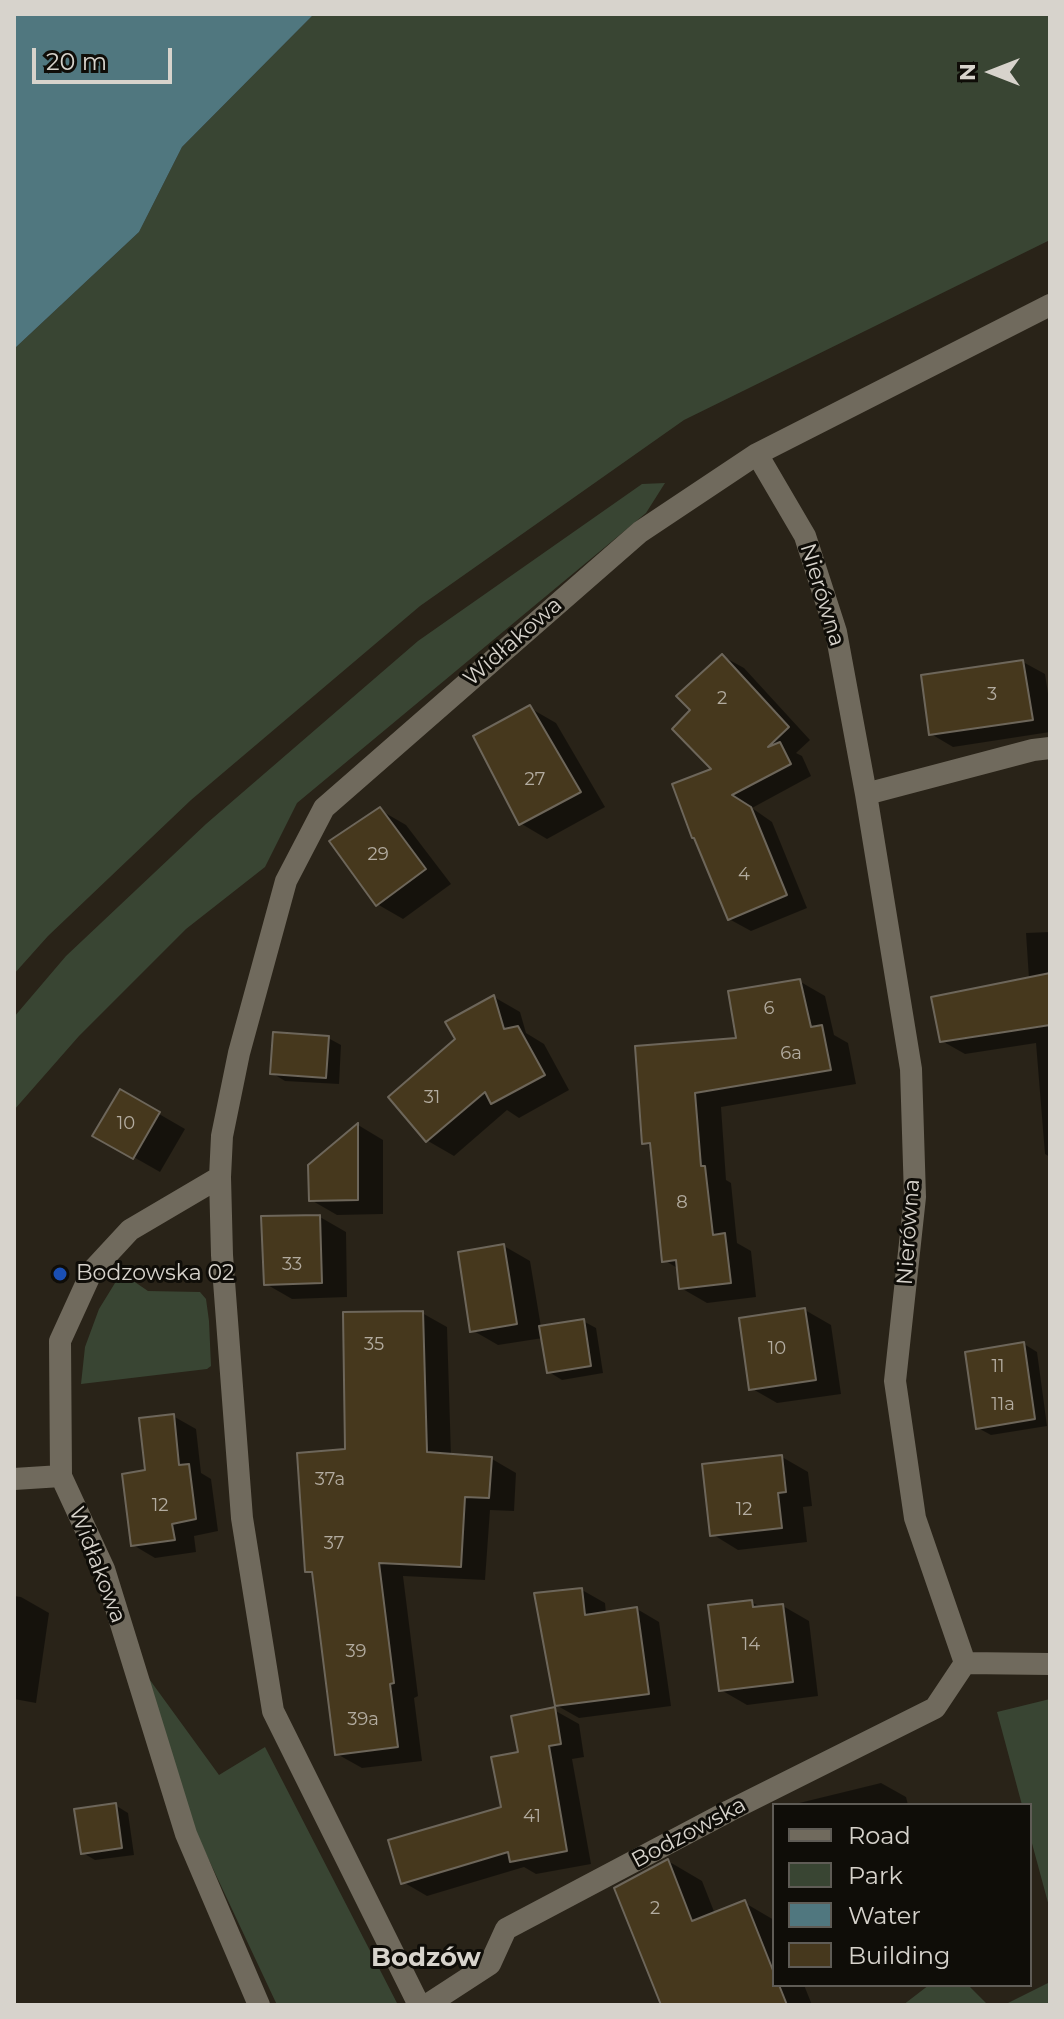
<!DOCTYPE html>
<meta charset="utf-8">
<style>
body{margin:0}
#map{position:relative;width:1064px;height:2019px;overflow:hidden;background:#292318;font-family:Montserrat,sans-serif}
canvas{display:block}
.frame{position:absolute;inset:0;border:16px solid #d7d3cc;pointer-events:none}
.legend{position:absolute;left:772px;top:1803px;width:260px;height:184px;box-sizing:border-box;background:#0f0d08;border:2px solid #5f5c56;margin:0;padding:10px 14px;list-style:none;font-size:24px;color:#d7d3cc}
.legend li{display:flex;align-items:center;gap:16px;height:40px}
.legend b{width:40px;border:2px solid #5f5c56}
.north{position:absolute;left:952px;top:32px;width:80px;height:80px;-webkit-text-stroke:6px #0f0d08;paint-order:stroke;rotate:270deg;font-size:22px;font-weight:700;line-height:32px;text-align:center;color:#d7d3cc}
.north::after{content:'';display:block;margin:auto;width:28px;height:36px;background:#d7d3cc;clip-path:polygon(50% 0,100% 100%,50% 72%,0 100%)}
.scale{position:absolute;left:32px;top:48px;width:140px;height:36px;box-sizing:border-box;border:4px solid #d7d3cc;border-top:0;padding-left:10px;font-size:24px;line-height:28px;white-space:nowrap;color:#d7d3cc;-webkit-text-stroke:6px #0f0d08;paint-order:stroke}
</style>
<div id="map">
<canvas width="1064" height="2019"></canvas>
<div class="frame"></div>
<ul class="legend">
<li><b style="height:10px;background:#706a5d"></b>Road</li>
<li><b style="height:22px;background:#394533"></b>Park</li>
<li><b style="height:22px;background:#50777f"></b>Water</li>
<li><b style="height:22px;background:#46381d"></b>Building</li>
</ul>
<div class="north">N</div>
<div class="scale">20 m</div>
</div>
<script>
const context = document.querySelector('canvas').getContext('2d');
context.lineJoin = 'round';
function fill(path, color) { context.fillStyle = color; context.fill(path, 'evenodd'); }
const poly = rows => new Path2D(rows.map(r => 'M' + r).join(''));
function strokePath(path, color, width, dash) { context.strokeStyle = color; context.lineWidth = width; context.lineCap = dash ? 'butt' : 'round'; context.setLineDash(dash || []); context.stroke(path); }
function write(font, color, halo, rows, align = 'center') {
  context.font = font + ' Montserrat,sans-serif'; context.lineWidth = 6; context.setLineDash([]); context.textBaseline = 'middle'; context.strokeStyle = halo; context.fillStyle = color; for (const [text, x, y, turn = 0] of rows) {
    context.save(); context.translate(x, y); context.rotate((+turn || 0) * Math.PI / 180); context.textAlign = isNaN(turn) ? turn : align; if (halo) context.strokeText(text, 0, 0); context.fillText(text, 0, 0); context.restore();
  }
}
const green = poly([
 [314,14,1050,14,1050,240,684,420,420,606,191,800,48,936,14,974,14,349,139,232,182,147],
 [665,483,646,513,297,803,265,867,186,929,79,1036,14,1110,14,1017,66,956,206,824,418,641,642,484],
 [126,1276,148,1291,200,1292,206,1299,209,1321,211,1366,207,1369,81,1384,85,1347,99,1309,115,1283],
 [147,1676,219,1775,265,1747,398,2005,277,2005,192,1824],
 [1050,1699,1050,1910,1030,1836,1030,1805,1022,1805,997,1712],
 [1050,1982,1050,2005,1004,2005],
 [929,1985,968,1985,988,2005,903,2005]
]);
const water = poly([
 [14,14,314,14,182,147,139,232,14,349]
]);
const shadow = poly([
 [722,656,744,668,810,740,796,753,802,756,811,776,752,808,772,822,807,908,751,931,729,919,714,770,693,710],
 [1023,662,1045,674,1050,706,1050,732,953,747,931,734],
 [530,708,556,723,605,807,547,839,520,823],
 [380,810,406,825,451,884,403,919,377,904],
 [1050,932,1050,1157,1045,1154,1036,1043,965,1054,942,1041,1029,979,1026,933],
 [799,981,825,996,834,1035,848,1043,856,1084,721,1107,726,1180,731,1183,737,1243,751,1251,756,1297,707,1303,681,1288,679,1269,664,1260,652,1147,644,1143,739,1040],
 [494,997,520,1012,526,1033,544,1044,569,1090,519,1118,507,1110,454,1156,428,1141,390,1097,457,1039],
 [328,1038,341,1045,339,1084,285,1081,272,1073],
 [121,1092,185,1129,160,1172,95,1135],
 [358,1125,383,1140,383,1214,337,1215,311,1200],
 [320,1217,346,1232,347,1297,292,1299,266,1284],
 [504,1246,530,1261,541,1327,583,1321,596,1328,603,1373,562,1380,549,1372,543,1338,498,1345,472,1330],
 [805,1310,831,1325,841,1394,777,1403,751,1388],
 [422,1313,447,1327,451,1456,492,1459,516,1473,514,1511,490,1510,485,1580,403,1576,418,1696,414,1698,422,1761,362,1768,337,1754,315,1576,307,1571,347,1450],
 [1024,1344,1037,1352,1047,1426,991,1435,978,1428],
 [173,1416,196,1429,201,1473,211,1479,218,1531,194,1536,196,1552,155,1558,133,1545,147,1472],
 [782,1457,808,1472,812,1506,803,1507,807,1542,738,1550,712,1534],
 [582,1590,605,1603,606,1614,637,1609,659,1622,671,1706,579,1718,556,1705],
 [14,1596,21,1597,49,1613,36,1703,14,1699],
 [751,1602,763,1608,783,1606,809,1621,818,1696,747,1705,721,1690],
 [554,1710,579,1724,584,1757,572,1759,591,1864,536,1874,524,1867,427,1896,403,1882,503,1808,520,1753],
 [881,1783,906,1797,908,1805,791,1805],
 [115,1805,128,1813,134,1855,95,1860,83,1853],
 [668,1861,702,1881,715,1914,745,1903,774,1920,774,1985,804,1985,812,2005,664,2005]
]);
const building = poly([
 [722,654,789,727,768,747,780,742,791,764,732,795,751,807,787,895,728,920,694,838,692,838,672,784,711,769,672,729,690,710,676,696,722,654],
 [1023,660,1033,720,929,735,921,675,1023,660],
 [530,705,581,792,519,825,473,736,530,705],
 [380,807,426,869,376,906,329,841,380,807],
 [1050,973,1050,1025,940,1042,931,997,1050,973],
 [800,979,811,1027,822,1025,831,1070,695,1093,701,1166,705,1166,713,1235,725,1233,731,1283,679,1289,676,1260,662,1262,650,1143,642,1144,635,1046,736,1038,728,991,800,979],
 [494,995,504,1029,518,1026,545,1075,491,1104,485,1092,426,1142,388,1097,455,1039,445,1022,494,995],
 [273,1032,329,1036,326,1078,270,1074,273,1032],
 [120,1089,160,1112,133,1159,92,1136,120,1089],
 [358,1123,358,1200,309,1201,308,1165,358,1123],
 [320,1215,322,1283,264,1285,261,1216,320,1215],
 [504,1244,517,1324,470,1332,458,1252,504,1244],
 [805,1308,816,1380,749,1390,739,1318,805,1308],
 [423,1311,427,1452,492,1457,489,1498,465,1497,461,1567,379,1563,394,1683,390,1684,398,1747,335,1755,312,1572,305,1572,297,1453,345,1449,343,1312,423,1311],
 [584,1319,591,1366,547,1373,539,1326,584,1319],
 [1024,1342,1035,1419,976,1429,965,1352,1024,1342],
 [174,1414,179,1465,189,1464,196,1519,172,1524,175,1540,131,1546,122,1474,145,1470,139,1418,174,1414],
 [782,1455,786,1492,778,1493,782,1528,710,1536,702,1464,782,1455],
 [582,1588,585,1615,637,1607,649,1694,555,1706,534,1593,582,1588],
 [752,1600,753,1607,783,1604,793,1682,719,1691,708,1605,752,1600],
 [555,1707,561,1744,549,1746,567,1851,510,1862,508,1852,401,1884,388,1840,501,1807,491,1757,518,1752,511,1716,555,1707],
 [116,1803,122,1848,81,1854,74,1809,116,1803],
 [668,1859,692,1921,745,1900,774,1973,774,1985,779,1985,787,2005,661,2005,614,1888,668,1859]
]);
const minor = poly([
 [757,454,805,536,836,632,866,794,911,1069,915,1197,895,1381,915,1518,965,1663],
 [866,794,1033,750,1050,748],
 [220,1177,130,1230,92,1271,60,1341,61,1476,104,1569,186,1834,259,2005],
 [14,1479,61,1476],
 [965,1663,1050,1664],
 [419,2005,273,1711,242,1518,222,1255,220,1177,222,1136,239,1053,286,881,324,808,640,532,757,454,1050,305],
 [427,2005,490,1964,506,1929,729,1811,935,1708,965,1663]
]);
const markers = [
 [60,1274,8,"#1a4fb4"]
];
const numberNames = [
 ["3",992,695],
 ["2",722,699],
 ["27",535,780],
 ["29",378,855],
 ["4",744,875],
 ["6",769,1009],
 ["6a",791,1054],
 ["31",432,1098],
 ["10",126,1124],
 ["8",682,1203],
 ["33",292,1265],
 ["35",374,1345],
 ["10",777,1349],
 ["11",998,1367],
 ["11a",1003,1405],
 ["37a",330,1480],
 ["12",160,1506],
 ["12",744,1510],
 ["37",334,1544],
 ["14",751,1645],
 ["39",356,1652],
 ["39a",363,1720],
 ["41",532,1817],
 ["2",655,1909]
];
const streetNames = [
 ["Nierówna",822,595,73],
 ["Widłakowa",513,642,-41],
 ["Nierówna",909,1232,-86],
 ["Widłakowa",97,1565,69],
 ["Bodzowska",689,1833,-28]
];
const poiNames = [
 ["Bodzowska 02",76,1274]
];
const quarterNames = [
 ["Bodzów",426,1958]
];
fill(green, '#394533');
fill(water, '#50777f');
fill(shadow, '#0007');
fill(building, '#46381d');
strokePath(building, '#6d665a', 2);
strokePath(minor, '#706a5d', 22);
for (const [x, y, r, color] of markers) { const dot = new Path2D(); dot.arc(x, y, r, 0, 2 * Math.PI); context.fillStyle = color; context.fill(dot); strokePath(dot, '#0f0d08', 3); }
write('18px', '#b3aca0', null, numberNames);
write('22px', '#d7d3cc', '#0f0d08', streetNames);
write('22px', '#d7d3cc', '#0f0d08', poiNames, 'left');
write('bold 26px', '#d7d3cc', '#0f0d08', quarterNames);
</script>
